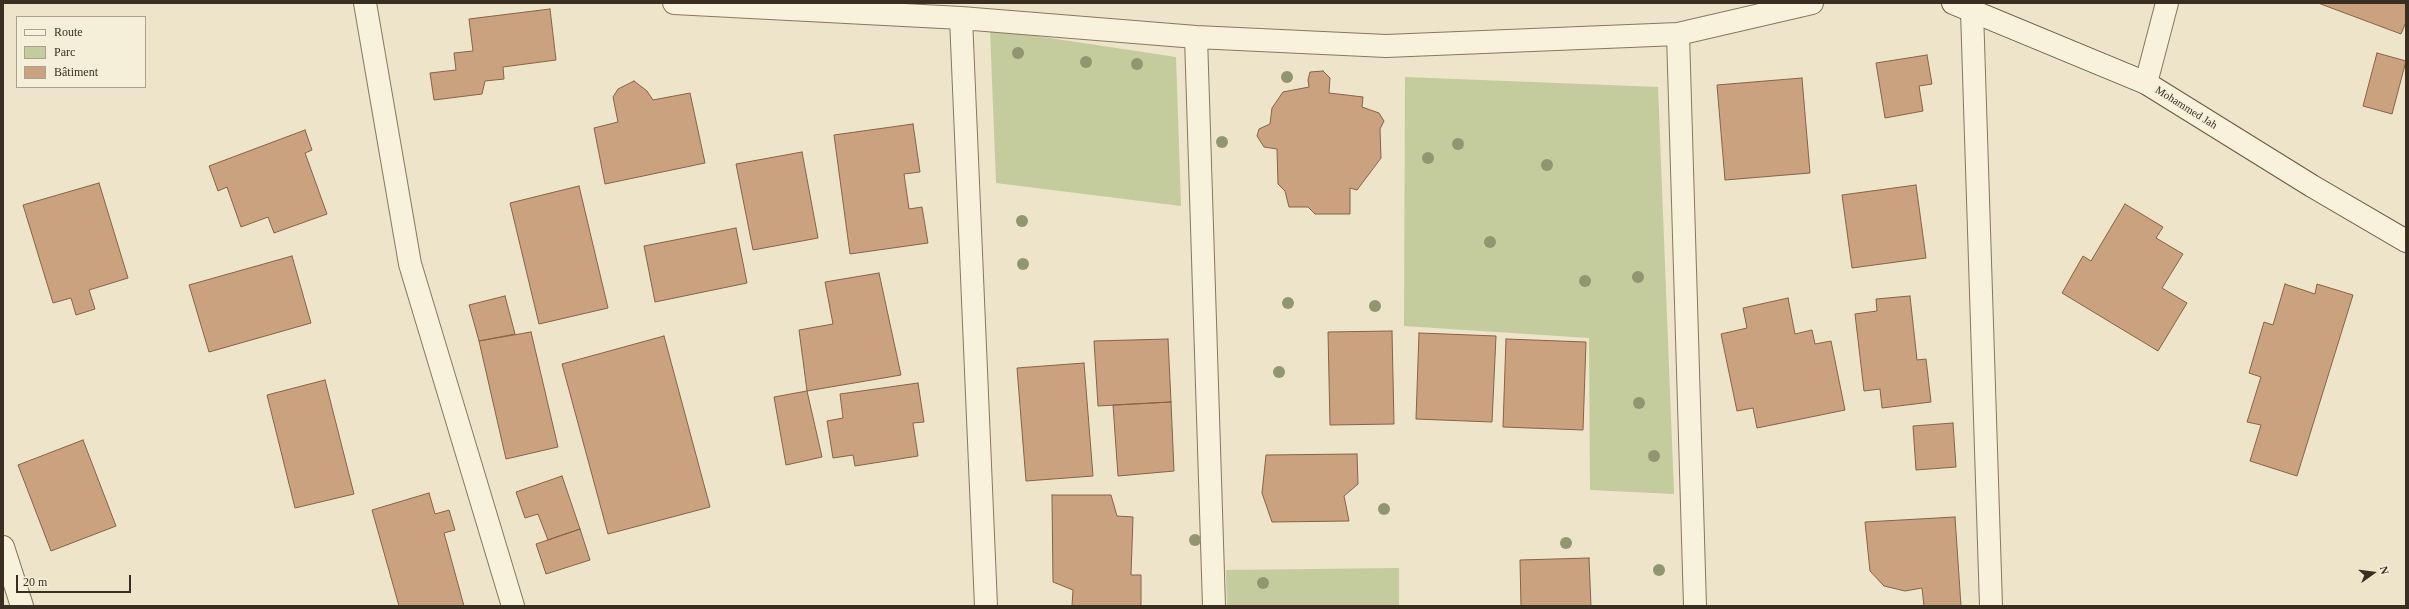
<!DOCTYPE html>
<meta charset="utf-8">
<style>
body{margin:0}
#map{position:relative;width:2409px;height:609px;overflow:hidden;background:#ede4c9;font-family:"Times New Roman",serif}
canvas{display:block}
.frame{position:absolute;inset:0;border:4px solid #3a2e21;pointer-events:none}
.legend{position:absolute;left:16px;top:16px;width:130px;height:72px;box-sizing:border-box;background:#f5eed8;border:1px solid #aaa18f;margin:0;padding:5px 7px;list-style:none;font-size:12px;color:#3a2e21}
.legend li{display:flex;align-items:center;gap:8px;height:20px}
.legend b{width:20px;border:1px solid #aaa18f}
.north{position:absolute;left:2353px;top:553px;width:40px;height:40px;-webkit-text-stroke:3px #f5eed8;paint-order:stroke;rotate:76deg;font-size:11px;font-weight:700;line-height:16px;text-align:center;color:#3a2e21}
.north::after{content:'';display:block;margin:auto;width:14px;height:18px;background:#3a2e21;clip-path:polygon(50% 0,100% 100%,50% 72%,0 100%)}
.scale{position:absolute;left:16px;top:575px;width:115px;height:18px;box-sizing:border-box;border:2px solid #3a2e21;border-top:0;padding-left:5px;font-size:12px;line-height:14px;white-space:nowrap;color:#3a2e21;-webkit-text-stroke:3px #f5eed8;paint-order:stroke}
</style>
<div id="map">
<canvas width="2409" height="609"></canvas>
<div class="frame"></div>
<ul class="legend">
<li><b style="height:5px;background:#f8f1dc"></b>Route</li>
<li><b style="height:11px;background:#c4cb9d"></b>Parc</li>
<li><b style="height:11px;background:#caa280"></b>Bâtiment</li>
</ul>
<div class="north">N</div>
<div class="scale">20 m</div>
</div>
<script>
const context = document.querySelector('canvas').getContext('2d');
context.lineJoin = 'round';
function fill(path, color) { context.fillStyle = color; context.fill(path, 'evenodd'); }
const poly = rows => new Path2D(rows.map(r => 'M' + r).join(''));
function strokePath(path, color, width, dash) { context.strokeStyle = color; context.lineWidth = width; context.lineCap = dash ? 'butt' : 'round'; context.setLineDash(dash || []); context.stroke(path); }
function write(font, color, halo, rows, align = 'center') {
  context.font = font + ' "Times New Roman",serif'; context.lineWidth = 3; context.setLineDash([]); context.textBaseline = 'middle'; context.strokeStyle = halo; context.fillStyle = color; for (const [text, x, y, turn = 0] of rows) {
    context.save(); context.translate(x, y); context.rotate((+turn || 0) * Math.PI / 180); context.textAlign = isNaN(turn) ? turn : align; if (halo) context.strokeText(text, 0, 0); context.fillText(text, 0, 0); context.restore();
  }
}
const green = poly([
 [990,29,1176,57,1181,206,996,183],
 [1405,77,1658,87,1674,494,1590,490,1589,338,1404,326],
 [1399,568,1399,606,1227,606,1226,570]
]);
const building = poly([
 [2318,3,2406,3,2406,22,2401,34,2318,3],
 [550,9,556,60,503,67,504,79,485,81,482,94,434,100,430,73,456,70,454,53,473,51,469,19,550,9],
 [2377,53,2406,61,2392,114,2363,106,2377,53],
 [1927,55,1932,84,1919,86,1923,111,1885,118,1876,63,1927,55],
 [1323,71,1330,78,1329,93,1363,97,1362,107,1379,113,1384,121,1380,129,1381,158,1357,190,1350,188,1350,214,1315,214,1308,207,1289,207,1285,191,1278,184,1277,149,1264,147,1257,136,1259,129,1270,124,1272,108,1283,92,1309,87,1308,80,1310,72,1323,71],
 [1802,78,1810,173,1725,180,1717,85,1802,78],
 [634,81,647,91,653,100,690,93,705,163,605,184,594,128,618,122,613,97,618,89,634,81],
 [913,124,920,172,904,174,909,209,922,207,928,243,850,254,834,135,913,124],
 [305,130,312,150,305,153,327,214,274,233,268,217,241,227,227,187,218,191,209,166,305,130],
 [802,152,818,238,753,250,736,164,802,152],
 [99,183,128,278,89,290,95,309,76,315,71,298,53,303,23,205,99,183],
 [1916,185,1926,258,1852,268,1842,195,1916,185],
 [579,186,608,308,539,324,510,203,579,186],
 [2125,204,2163,227,2156,238,2183,254,2162,288,2187,303,2158,351,2062,293,2083,256,2091,261,2125,204],
 [736,228,747,283,655,302,644,246,736,228],
 [292,256,311,323,209,352,189,285,292,256],
 [879,273,901,375,807,391,799,330,833,324,825,282,879,273],
 [2285,284,2315,294,2317,284,2353,295,2297,476,2250,461,2261,425,2247,422,2261,377,2249,373,2264,322,2273,325,2285,284],
 [505,296,515,334,479,341,469,305,505,296],
 [1910,296,1917,360,1926,359,1931,402,1882,408,1880,389,1864,391,1855,314,1877,311,1876,299,1910,296],
 [1788,298,1795,334,1812,330,1815,344,1831,341,1845,410,1757,428,1753,408,1737,411,1721,334,1747,328,1743,308,1788,298],
 [1392,331,1394,424,1330,425,1328,332,1392,331],
 [531,332,558,447,506,459,479,341,531,332],
 [1419,333,1496,336,1492,422,1416,419,1419,333],
 [664,336,710,507,608,534,562,364,664,336],
 [1168,339,1171,402,1098,406,1094,341,1168,339],
 [1506,339,1586,342,1583,430,1503,427,1506,339],
 [1084,363,1093,476,1026,481,1017,368,1084,363],
 [325,380,354,494,295,508,267,395,325,380],
 [918,383,924,422,913,423,918,456,855,466,853,455,833,458,827,421,843,418,840,394,918,383],
 [807,391,822,457,786,465,774,397,807,391],
 [1171,402,1174,471,1118,476,1113,405,1171,402],
 [1953,423,1956,467,1916,470,1913,426,1953,423],
 [83,440,116,526,51,551,18,465,83,440],
 [1357,454,1358,484,1344,496,1349,521,1272,522,1262,493,1266,455,1357,454],
 [562,476,580,529,548,540,538,514,525,518,516,492,562,476],
 [429,493,435,514,449,510,455,530,444,533,464,606,399,606,372,510,429,493],
 [1052,495,1111,495,1117,516,1133,517,1131,575,1141,575,1141,606,1072,606,1073,590,1053,582,1052,495],
 [1955,517,1961,606,1924,606,1922,588,1905,591,1884,586,1870,571,1865,522,1955,517],
 [580,529,590,560,546,574,536,544,580,529],
 [1589,558,1591,606,1521,606,1520,560,1589,558]
]);
const street = poly([
 [365,3,410,264,513,606],
 [674,3,961,18,1196,37,1386,46,1678,34,1812,3],
 [1972,11,1991,606],
 [961,18,986,606],
 [1678,34,1695,606],
 [1196,37,1214,606],
 [2146,83,2167,3],
 [3,547,22,606]
]);
const secondary = poly([
 [1953,3,2146,83,2312,186,2406,241]
]);
const trees = [
 [1018,53],
 [1086,62],
 [1137,64],
 [1287,77],
 [1222,142],
 [1458,144],
 [1428,158],
 [1547,165],
 [1022,221],
 [1490,242],
 [1023,264],
 [1638,277],
 [1585,281],
 [1288,303],
 [1375,306],
 [1279,372],
 [1639,403],
 [1654,456],
 [1384,509],
 [1195,540],
 [1566,543],
 [1659,570],
 [1263,583]
];
const streetNames = [
 ["Mohammed Jah",2186,108,32]
];
fill(green, '#c4cb9d');
fill(building, '#caa280');
strokePath(building, '#876245', 1);
strokePath(street, '#89775e', 24);
strokePath(secondary, '#6b5841', 24);
strokePath(street, '#f8f1dc', 22);
strokePath(secondary, '#f8f1dc', 22);
context.fillStyle = '#929670';
for (const [x, y] of trees) { context.beginPath(); context.arc(x, y, 6, 0, 2 * Math.PI); context.fill(); }
write('11px', '#3a2e21', '#f5eed8', streetNames);
</script>
